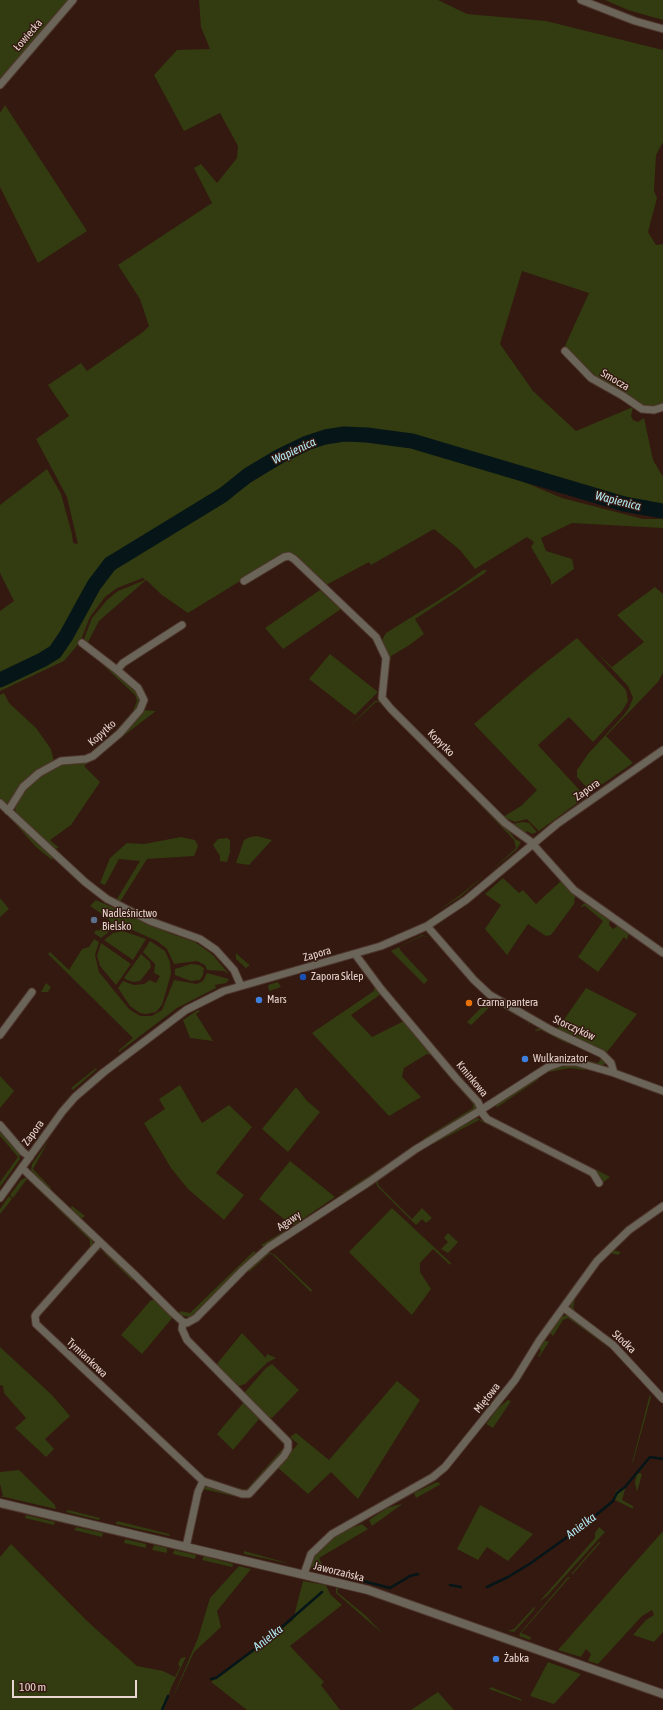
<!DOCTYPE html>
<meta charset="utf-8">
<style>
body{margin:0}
#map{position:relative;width:663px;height:1710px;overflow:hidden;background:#33190f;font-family:"Asap Condensed",sans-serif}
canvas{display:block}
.scale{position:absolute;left:12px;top:1680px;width:125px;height:18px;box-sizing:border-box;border:2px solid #e9d6d0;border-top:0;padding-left:5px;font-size:12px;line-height:14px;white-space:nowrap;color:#e9d6d0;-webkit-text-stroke:3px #33190f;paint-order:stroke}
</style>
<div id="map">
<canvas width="663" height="1710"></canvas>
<div class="scale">100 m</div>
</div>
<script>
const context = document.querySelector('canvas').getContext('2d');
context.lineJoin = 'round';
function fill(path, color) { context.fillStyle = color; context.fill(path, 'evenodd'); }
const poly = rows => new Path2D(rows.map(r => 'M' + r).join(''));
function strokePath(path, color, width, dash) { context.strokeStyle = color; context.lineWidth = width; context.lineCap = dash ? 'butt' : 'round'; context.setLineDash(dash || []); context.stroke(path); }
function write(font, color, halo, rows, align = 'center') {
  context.font = font + ' "Asap Condensed",sans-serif'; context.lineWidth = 3; context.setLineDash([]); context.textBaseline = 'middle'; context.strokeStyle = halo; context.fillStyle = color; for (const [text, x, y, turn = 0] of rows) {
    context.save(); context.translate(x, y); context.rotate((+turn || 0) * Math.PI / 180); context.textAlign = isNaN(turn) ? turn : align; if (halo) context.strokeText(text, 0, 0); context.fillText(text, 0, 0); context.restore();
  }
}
const green = poly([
 [0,0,69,0,0,80],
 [199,0,438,0,467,14,546,21,663,50,663,142,656,155,654,191,657,198,648,232,656,245,663,244,663,404,654,407,637,404,599,381,564,348,589,293,522,271,500,344,533,391,576,431,633,407,631,416,633,420,638,422,644,418,653,460,663,477,663,507,638,504,613,497,417,437,368,431,325,433,305,439,278,452,246,470,220,491,112,557,103,565,90,582,54,646,40,656,0,674,0,611,14,601,0,573,0,505,47,469,61,494,72,534,73,543,78,544,67,497,36,439,69,416,48,385,81,363,87,371,143,332,149,326,140,299,118,265,212,203,194,168,201,164,217,183,237,158,238,146,220,113,184,131,154,75,177,50,210,49,201,27],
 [605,0,663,0,663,20,628,10],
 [5,105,87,231,38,263,0,187,0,113],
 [336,441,367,441,411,447,498,471,562,498,643,519,663,519,663,528,572,523,541,538,546,551,572,559,574,569,551,585,551,581,531,547,534,542,527,537,475,569,460,550,434,529,371,565,369,562,326,585,295,556,286,553,188,613,162,595,146,580,99,621,88,642,84,639,92,618,107,600,118,591,145,580,143,578,117,588,105,597,90,617,80,642,64,661,0,691,0,685,45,664,61,651,67,644,88,601,108,572,117,565,137,554,285,461,308,449],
 [483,570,487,570,485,573,415,619,424,634,408,646,391,656,389,668,387,654,382,640,386,633,455,590],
 [655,587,663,594,663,673,658,682,606,736,633,763,594,790,590,791,577,777,577,770,588,754,623,716,629,708,633,698,628,686,598,654,612,667,644,642,617,615],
 [320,590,341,609,283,649,265,628],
 [577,638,626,690,628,701,622,711,593,742,569,717,538,745,584,795,584,798,539,831,527,819,515,822,503,817,521,806,537,790,474,724,529,676],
 [85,648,136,689,141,700,137,710,104,744,133,711,137,701,135,695,87,650,81,649],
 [330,654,378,692,355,715,309,679],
 [4,693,9,703,36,728,51,749,54,762,9,803,6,803,0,798,0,695],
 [375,701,380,701,387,710,379,702,376,702,348,728],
 [143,710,156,711,84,766,100,782,71,825,50,840,59,848,54,849,16,814,15,808,17,803,26,788,40,776,57,765,69,762,86,762],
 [440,763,509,831,515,839,521,842,517,849,491,871,516,848,514,840],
 [5,812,53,857,52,860,36,847],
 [523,822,529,823,537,832,532,834,527,831,525,833,512,824],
 [257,836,272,840,249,865,236,863,244,840,250,837],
 [181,837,195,840,198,846,194,856,147,859,120,902,117,899,140,861,119,859,105,885,100,883,110,858,127,843,144,844],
 [227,838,230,840,230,852,227,862,220,861,220,856,213,845,218,839],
 [486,874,460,897,437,911,459,896],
 [503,878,519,893,523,890,536,904,561,881,575,896,574,904,551,935,546,936,528,924,507,955,485,929,501,905,485,894],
 [0,898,9,909,0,917],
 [96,900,169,933,195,942,212,954,229,974,224,971,207,970,205,965,197,961,174,964,167,949,157,941,128,928,113,929,108,918,90,906],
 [585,903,610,919,609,925,613,929,619,925,629,933,627,940,624,937,598,972,578,957,603,921,585,906,580,907],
 [106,920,110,931,101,938,94,933,96,930,99,931],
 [123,931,146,939,133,960,104,940,113,933],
 [422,935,429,937,422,936,399,947,400,950,428,980,424,984,391,951],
 [94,939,99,942,95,955,99,972,129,1009,140,1016,152,1016,162,1010,174,980,197,984,203,981,207,973,229,979,226,983,215,985,216,988,177,1008,119,1052,118,1051,133,1038,48,954,50,952,69,970,82,949,89,947],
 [150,941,165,951,170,962,171,974,162,1005,156,1012,146,1014,140,1013,130,1006,118,988,123,981,134,985,144,984,150,980,156,983,160,976,154,973,155,964,143,952],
 [101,943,131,964,116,985,100,966,97,956],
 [236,953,247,963,250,965,246,968,236,959],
 [141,954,150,962,151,967,140,981,133,982,127,980,124,978],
 [191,964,199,965,204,968,203,975,200,980,191,981,175,975,175,969],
 [368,978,381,994,351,1015,372,1037,404,1021,477,1106,476,1110,425,1140,423,1139,473,1108,473,1104,431,1055,427,1054,404,1068,402,1077,421,1097,389,1116,312,1033,374,991,375,986],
 [278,982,281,987,269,991,268,985],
 [46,983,51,987,48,992,41,992],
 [586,988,637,1014,607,1052,556,1031],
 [488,998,529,1022,529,1026,528,1022,496,1004,492,1005,471,1025,467,1022,487,1002],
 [198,1010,200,1011,196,1014,213,1041,190,1038,183,1020],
 [540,1028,566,1041,600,1055,606,1061,606,1063,602,1066,556,1061,555,1060,571,1057,598,1063,602,1057,562,1041,541,1030,536,1031,535,1030],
 [570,1065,586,1068,585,1070,570,1068,549,1072,548,1070,554,1068],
 [96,1068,97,1069,73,1090,71,1088],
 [0,1076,14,1091,0,1108],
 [535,1078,539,1079,496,1108,497,1104],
 [180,1085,202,1123,229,1105,252,1127,216,1173,244,1195,224,1220,188,1189,171,1168,144,1123,165,1109,159,1099],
 [296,1087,307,1101,320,1112,288,1152,262,1129],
 [477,1118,538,1147,538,1150,479,1120,433,1144,433,1142],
 [0,1129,19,1152,20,1159,0,1187,0,1182,18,1157,0,1136],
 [49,1140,33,1169,51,1188,50,1190,31,1170,32,1164],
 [404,1160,405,1161,378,1181,378,1185,412,1219,422,1208,432,1218,426,1223,422,1219,416,1225,377,1186,376,1181],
 [290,1161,335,1197,294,1225,290,1224,259,1199],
 [384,1166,384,1168,346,1193,337,1192,344,1192],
 [595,1169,610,1177,601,1184,600,1177,594,1171],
 [28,1177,51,1199,51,1202,27,1179,13,1198,10,1195,21,1180],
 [9,1196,12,1199,0,1214,0,1209],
 [54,1205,58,1206,92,1238,93,1246,89,1250,86,1251,90,1247,90,1240],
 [72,1206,85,1216,81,1219,70,1209],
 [392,1208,451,1263,450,1265,433,1249,420,1263,420,1272,431,1289,412,1315,349,1252],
 [286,1230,283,1235,264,1247,261,1245],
 [448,1233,458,1242,462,1238,448,1253,441,1249,448,1242,444,1238],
 [100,1250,107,1254,132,1277,133,1281,102,1251,97,1251],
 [613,1250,621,1252,618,1255,610,1253,601,1261,575,1299,573,1308,575,1310,574,1312,570,1308,572,1301,594,1267,610,1251],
 [254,1251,256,1253,196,1313,189,1317,179,1315,180,1311,190,1313],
 [266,1253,271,1253,275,1255,312,1290,311,1292,272,1254,269,1254,248,1273,251,1267],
 [155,1299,173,1317,142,1354,121,1335,150,1301],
 [567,1315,612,1347,611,1349,568,1318,563,1320,553,1336,550,1333,549,1331,560,1317],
 [242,1333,266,1358,267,1354,276,1358,268,1362,245,1384,239,1386,216,1365],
 [544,1340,549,1342,539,1357,538,1356,541,1351,539,1348],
 [0,1347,52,1395,70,1416,45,1439,54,1449,46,1457,15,1428,26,1418,4,1393,3,1386,0,1385],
 [272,1364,299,1390,272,1418,267,1416,250,1400,245,1392,266,1368],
 [397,1381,420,1400,358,1499,331,1472,308,1494,277,1467,298,1444,290,1437,296,1433,329,1460],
 [650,1394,651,1397,633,1462,632,1463],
 [508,1400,511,1401,493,1428,486,1424,498,1408],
 [243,1401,286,1444,285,1450,267,1472,249,1490,244,1492,222,1484,246,1490,285,1446,259,1419,233,1450,217,1434,243,1403],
 [19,1470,55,1505,56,1509,0,1496,3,1496,0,1484,0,1472],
 [640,1473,642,1474,637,1492,635,1482,637,1474],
 [437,1482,441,1484,416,1498,414,1493],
 [206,1486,232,1494,233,1496,203,1489,192,1536,201,1491],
 [626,1486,622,1500,633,1506,633,1509,613,1499,616,1491],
 [401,1504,401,1505,372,1526,369,1520,387,1508],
 [480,1505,533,1534,508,1561,487,1547,478,1560,457,1549],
 [68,1510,100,1518,99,1520,66,1512],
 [26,1515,55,1522,54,1525,25,1518],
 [117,1521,169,1534,170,1536,116,1524],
 [362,1524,368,1529,319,1558,324,1568,322,1572,312,1570,310,1565,313,1557,329,1540,346,1530],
 [76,1527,103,1533,102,1537,74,1530],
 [599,1527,605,1532,547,1596,539,1602,595,1538,595,1533],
 [663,1531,663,1632,654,1642,633,1635,646,1620,654,1615,652,1610,642,1616,598,1664,588,1661,591,1654,586,1649,581,1657,558,1650],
 [125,1539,146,1544,146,1548,124,1543],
 [599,1542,600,1543,572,1575,572,1573],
 [11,1544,87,1621,137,1666,163,1671,175,1677,180,1667,178,1664,181,1658,186,1657,171,1688,164,1710,0,1710,0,1557],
 [154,1545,167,1548,167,1553,152,1550],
 [174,1550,196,1555,195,1559,173,1554],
 [244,1551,291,1564,244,1554],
 [204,1556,233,1564,233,1565,232,1567,202,1560],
 [239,1566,251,1569,217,1611,221,1627,194,1652,170,1704,198,1638,210,1598],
 [568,1577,570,1577,521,1633,531,1637,530,1640,519,1636,520,1633],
 [303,1581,326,1585,330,1594,342,1605,290,1646,324,1682,321,1685,340,1710,247,1710,211,1682,293,1620],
 [336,1588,342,1589,338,1589,337,1592,366,1616,383,1634,336,1593],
 [535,1606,534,1610,514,1632,502,1630,508,1631,514,1629],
 [548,1662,581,1674,554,1704,530,1696],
 [491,1687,521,1699,522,1701,489,1689],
 [438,1692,454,1710,411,1710]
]);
const stream = poly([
 [336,1574,390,1588,410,1576,418,1574],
 [450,1585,461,1587],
 [487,1587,508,1577,531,1563,584,1525,613,1501,617,1493,625,1487,650,1457,663,1459],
 [211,1679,216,1678,267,1640,322,1592],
 [162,1710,168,1696]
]);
const river = poly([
 [0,680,42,660,55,652,66,636,94,585,110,564,223,495,248,475,280,456,307,443,325,437,344,434,367,435,412,441,624,504,663,511]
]);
const minor = poly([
 [581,0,635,21,663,29],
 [0,85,73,0],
 [565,351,591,378,623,396,642,409,654,410,663,407],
 [244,581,284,557,289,556,294,559,376,637,386,658,382,698,391,709,505,823,530,841,574,890,663,953],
 [82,643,117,670],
 [0,803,85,882,107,899,150,921,200,939,216,950,234,970,241,986],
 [8,811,23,787,39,773,61,761,86,759,93,756,120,733,140,710,144,700,138,688,117,670,123,663,182,625],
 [427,926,474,980,490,995,551,1030,602,1054,611,1063,614,1073,663,1091],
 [355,954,381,989,456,1078,478,1102,483,1114,487,1119,593,1173,599,1183],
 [0,1035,32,992],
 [0,1125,23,1152,30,1157],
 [22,1168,134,1274,173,1313,183,1322,187,1323,196,1318,243,1270,269,1247,369,1182,416,1149,481,1110,548,1067,562,1062,576,1062,614,1073],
 [0,1198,62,1112,75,1097,104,1072,186,1010,224,991,381,946,427,926,466,900,557,824,663,750],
 [100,1242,37,1313,35,1316,36,1324,203,1481,242,1494,249,1494,284,1456,288,1449,288,1442,187,1340,182,1329,183,1322],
 [564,1308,613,1345,663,1399],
 [186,1547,198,1492,203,1481],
 [304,1574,311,1554,332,1534,433,1477,445,1467,515,1380,539,1341,597,1261,629,1230,663,1206]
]);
const tertiary = poly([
 [0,1503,368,1590,663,1694]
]);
const markers = [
 [94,920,4,"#5c6f8a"],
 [303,977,4,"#1a4fb4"],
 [259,1000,4,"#3f7fe0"],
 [469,1003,4,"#e8710a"],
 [525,1059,4,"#3f7fe0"],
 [496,1659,4,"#3f7fe0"]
];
const streetNames = [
 ["Łowiecka",28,35,-49],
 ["Smocza",615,380,30],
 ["Kopytko",102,733,-42],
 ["Kopytko",441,743,45],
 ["Zapora",587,790,-35],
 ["Zapora",317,954,-16],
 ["Storczyków",574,1028,25],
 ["Kminkowa",472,1079,50],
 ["Zapora",33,1133,-54],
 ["Agawy",289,1221,-33],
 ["Słodka",624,1342,43],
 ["Tymiankowa",87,1358,43],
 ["Miętowa",487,1398,-52],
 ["Jaworzańska",339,1572,14]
];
const poiNames = [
 ["Nadleśnictwo",102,914],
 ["Bielsko",102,927],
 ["Zapora Sklep",311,977],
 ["Mars",267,1000],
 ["Czarna pantera",477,1003],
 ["Wulkanizator",533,1059],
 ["Żabka",504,1659]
];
const waterNames = [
 ["Wapienica",294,451,-25],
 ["Wapienica",618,501,14],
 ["Anielka",581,1526,-37],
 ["Anielka",268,1638,-38]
];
fill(green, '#333b10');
strokePath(stream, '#051518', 2.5);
strokePath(river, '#051518', 15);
strokePath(minor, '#50372e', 9);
strokePath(tertiary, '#50372e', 10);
strokePath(minor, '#6a6558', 7);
strokePath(tertiary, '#6a6558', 8);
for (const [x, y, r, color] of markers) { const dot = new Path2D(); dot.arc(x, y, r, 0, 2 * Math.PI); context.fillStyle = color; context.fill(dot); strokePath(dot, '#33190f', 1.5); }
write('11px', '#e9d6d0', '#33190f', streetNames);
write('11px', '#e9d6d0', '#33190f', poiNames, 'left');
write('italic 12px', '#b3ecf8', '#33190f', waterNames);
</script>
